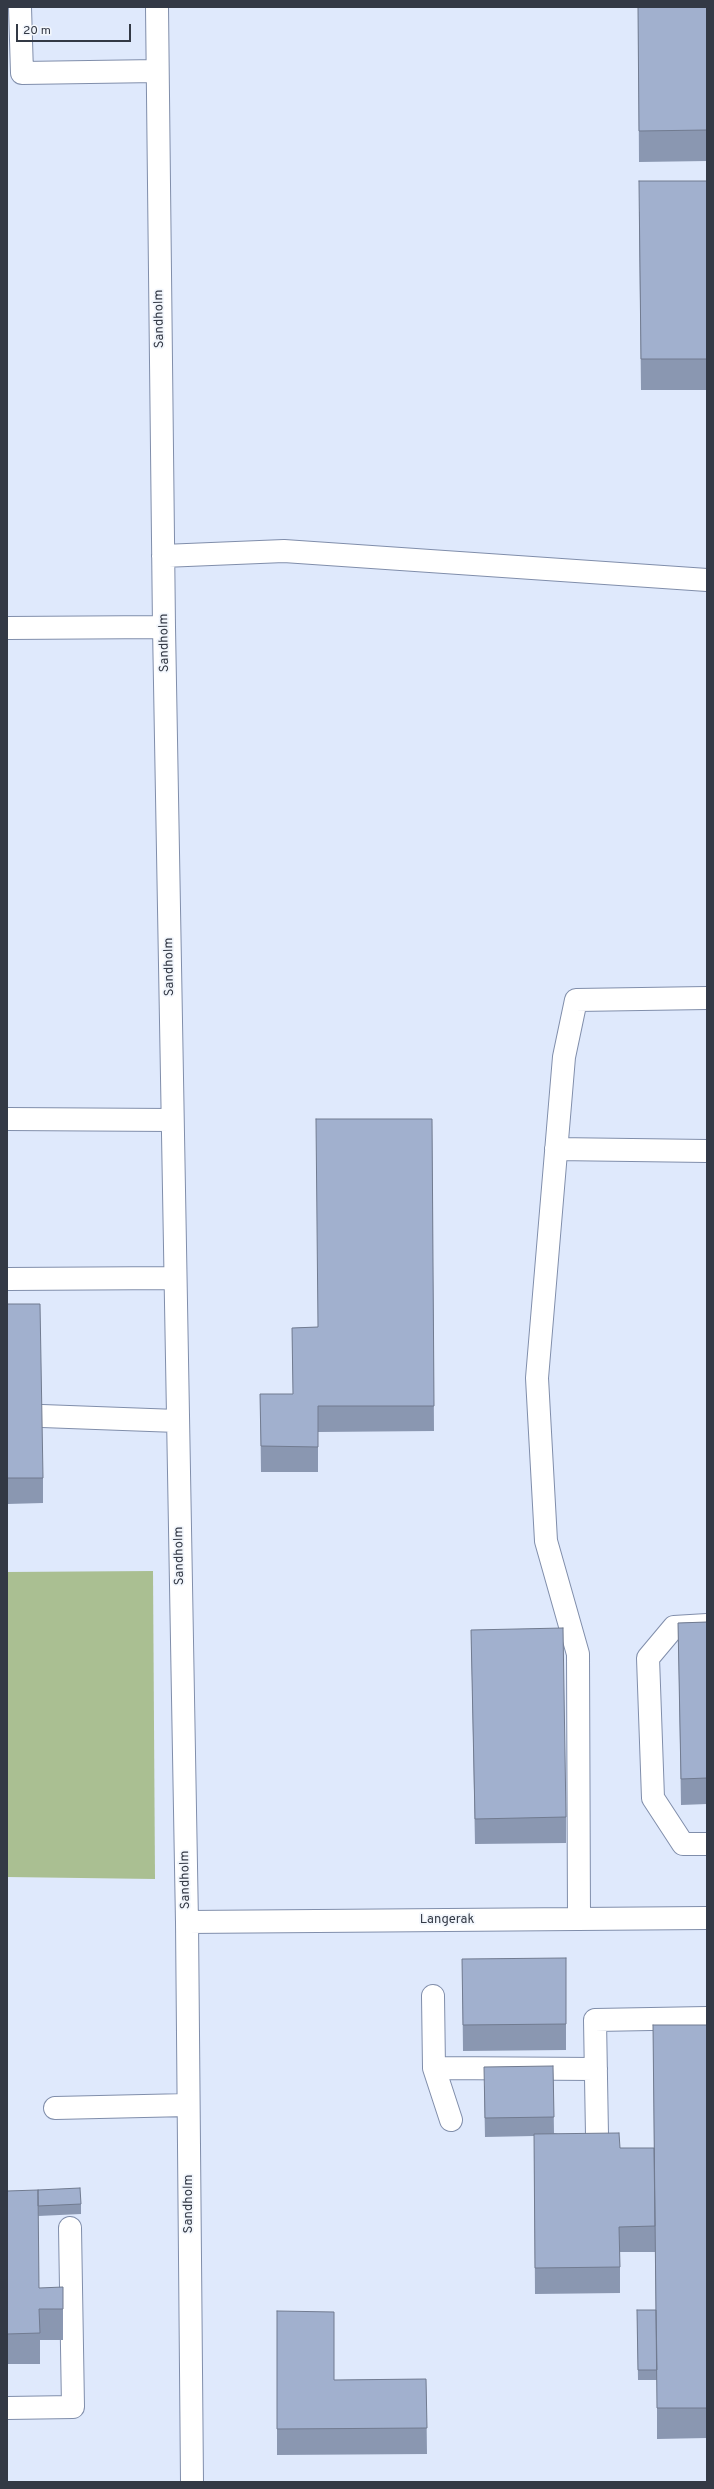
<!DOCTYPE html>
<style>
body{margin:0}
#map{position:relative;width:714px;height:2489px;overflow:hidden;background:#dfe9fc;font-family:Overpass,sans-serif}
canvas{display:block}
.frame{position:absolute;inset:0;border:8px solid #333945;pointer-events:none}
.scale{position:absolute;left:16px;top:24px;width:115px;height:18px;box-sizing:border-box;border:2px solid #333945;border-top:0;padding-left:5px;font-size:12px;line-height:14px;white-space:nowrap;color:#333945;-webkit-text-stroke:3px #f2f6fc;paint-order:stroke}
</style>
<div id="map">
<canvas width="714" height="2489"></canvas>
<div class="frame"></div>
<div class="scale">20 m</div>
</div>
<script>
const context = document.querySelector('canvas').getContext('2d');
context.lineJoin = 'round';
function fill(path, color) { context.fillStyle = color; context.fill(path, 'evenodd'); }
const poly = rows => new Path2D(rows.map(r => 'M' + r).join(''));
function strokePath(path, color, width, dash) { context.strokeStyle = color; context.lineWidth = width; context.lineCap = dash ? 'butt' : 'round'; context.setLineDash(dash || []); context.stroke(path); }
function write(font, color, halo, rows, align = 'center') {
  context.font = font + ' Overpass,sans-serif'; context.lineWidth = 3.5; context.setLineDash([]); context.textBaseline = 'middle'; context.strokeStyle = halo; context.fillStyle = color; for (const [text, x, y, turn = 0] of rows) {
    context.save(); context.translate(x, y); context.rotate((+turn || 0) * Math.PI / 180); context.textAlign = isNaN(turn) ? turn : align; if (halo) context.strokeText(text, 0, 0); context.fillText(text, 0, 0); context.restore();
  }
}
const green = poly([
 [153,1571,155,1879,7,1877,7,1572]
]);
const minor = poly([
 [20,7,22,73,157,71],
 [157,7,164,627,187,1922,192,2482],
 [163,556,284,551,707,580],
 [7,628,164,627],
 [7,1119,172,1120],
 [556,1149,707,1151],
 [7,1279,175,1278],
 [42,1416,177,1421],
 [707,1625,674,1627,648,1658,653,1798,683,1844,707,1844],
 [579,1919,578,1654,546,1541,537,1378,564,1057,576,1000,707,998],
 [187,1922,707,1918],
 [433,1996,434,2068,451,2120],
 [434,2068,596,2069],
 [55,2108,188,2105],
 [597,2135,595,2020,707,2018],
 [7,2408,73,2407,70,2228]
]);
const wall = poly([
 [638,7,707,7,707,161,639,162],
 [707,181,707,390,641,390,639,212],
 [432,1119,434,1431,318,1432,318,1472,261,1472,260,1394,293,1394,292,1328,318,1327],
 [7,1304,43,1478,43,1503,7,1504],
 [707,1622,707,1804,681,1805,678,1623],
 [471,1630,566,1817,566,1843,475,1844],
 [462,1959,566,2024,566,2050,463,2051],
 [653,2025,707,2025,707,2438,657,2439,657,2373,657,2380,638,2380,637,2310,656,2326,655,2251,655,2252,620,2252,620,2293,535,2294,534,2136,485,2137,484,2086,553,2066,554,2133,620,2148,654,2148],
 [7,2191,81,2204,81,2214,38,2216,38,2205,39,2288,63,2309,63,2340,40,2340,40,2364,7,2364],
 [277,2311,334,2380,426,2379,427,2454,277,2455]
]);
const building = poly([
 [638,7,707,7,707,130,639,131,638,7],
 [639,181,707,181,707,359,641,359,639,181],
 [316,1119,432,1119,434,1406,318,1406,318,1447,261,1446,260,1394,293,1394,292,1328,318,1327,316,1119],
 [7,1304,40,1304,43,1478,7,1478,7,1304],
 [707,1622,707,1778,681,1779,678,1623,707,1622],
 [563,1628,566,1817,475,1819,471,1630,563,1628],
 [566,1958,566,2024,463,2025,462,1959,566,1958],
 [653,2025,707,2025,707,2408,657,2408,653,2025],
 [553,2066,554,2117,485,2118,484,2067,553,2066],
 [619,2133,620,2148,654,2148,655,2226,619,2227,620,2267,535,2268,534,2134,619,2133],
 [80,2188,81,2204,38,2206,38,2190,80,2188],
 [38,2190,39,2288,63,2287,63,2309,39,2309,40,2333,7,2334,7,2191,38,2190],
 [637,2310,656,2310,657,2370,638,2370,637,2310],
 [277,2311,334,2312,334,2380,426,2379,427,2428,277,2429,277,2311]
]);
const streetNames = [
 ["Sandholm",160,319,-91],
 ["Sandholm",165,643,-91],
 ["Sandholm",170,967,-91],
 ["Sandholm",180,1556,-91],
 ["Sandholm",186,1880,-91],
 ["Langerak",447,1920],
 ["Sandholm",189,2204,-90]
];
fill(green, '#aabf92');
strokePath(minor, '#808eab', 24);
strokePath(minor, '#fff', 22);
fill(wall, '#8a97b1');
fill(building, '#a1b0ce');
strokePath(building, '#717b90', 1);
write('13px', '#333945', '#f2f6fc', streetNames);
</script>
